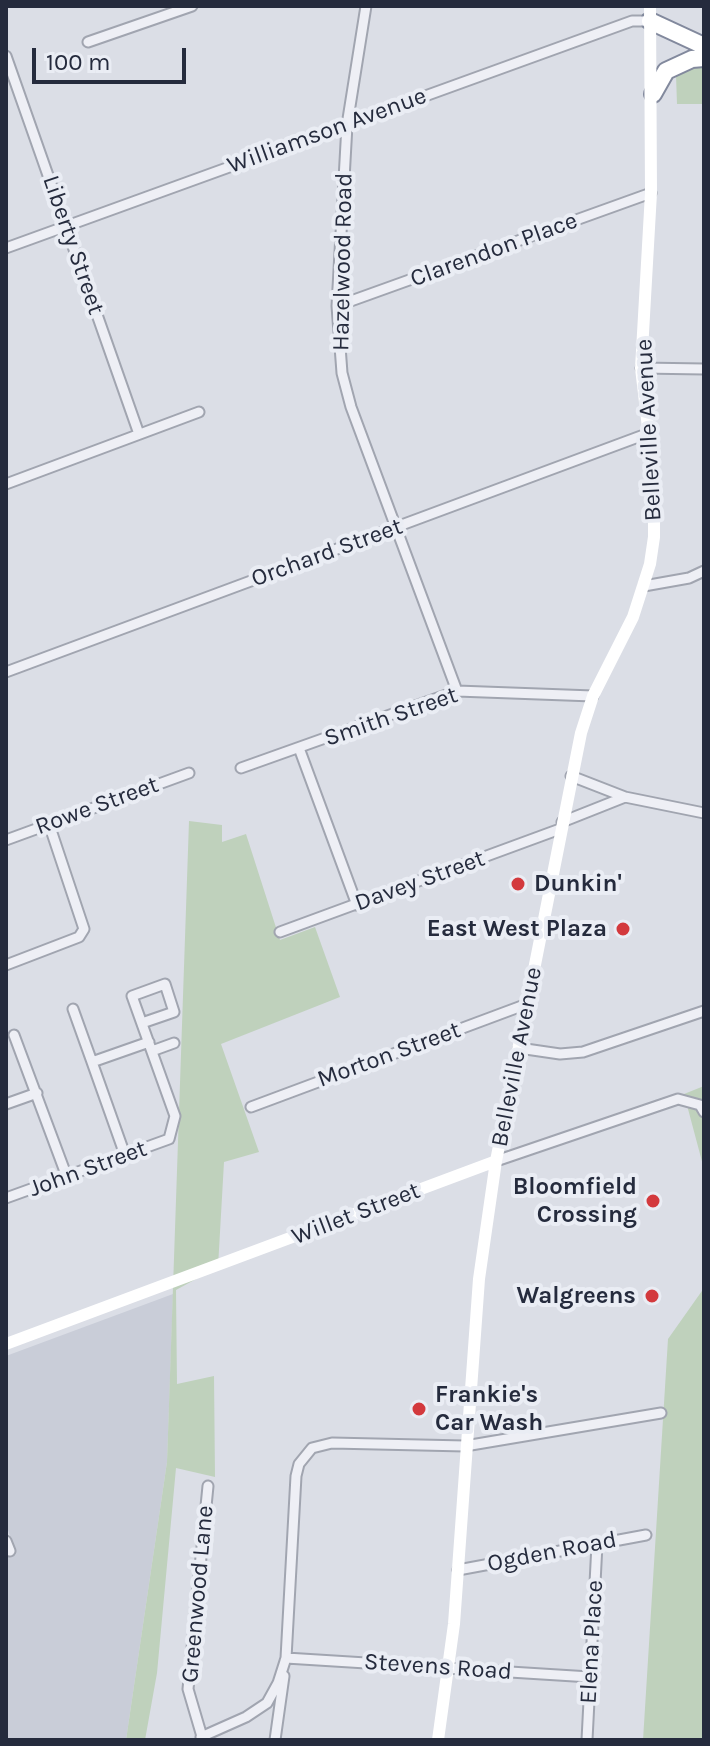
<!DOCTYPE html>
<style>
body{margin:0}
#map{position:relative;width:710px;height:1746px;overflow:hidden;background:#dbdee6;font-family:Karla,sans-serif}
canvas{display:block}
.frame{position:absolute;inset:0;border:8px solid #252b3d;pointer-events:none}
.scale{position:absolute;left:32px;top:48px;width:154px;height:36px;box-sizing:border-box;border:4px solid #252b3d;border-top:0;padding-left:10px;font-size:24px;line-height:28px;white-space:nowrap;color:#252b3d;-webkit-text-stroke:6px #eaedf4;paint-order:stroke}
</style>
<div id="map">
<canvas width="710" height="1746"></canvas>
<div class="frame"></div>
<div class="scale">100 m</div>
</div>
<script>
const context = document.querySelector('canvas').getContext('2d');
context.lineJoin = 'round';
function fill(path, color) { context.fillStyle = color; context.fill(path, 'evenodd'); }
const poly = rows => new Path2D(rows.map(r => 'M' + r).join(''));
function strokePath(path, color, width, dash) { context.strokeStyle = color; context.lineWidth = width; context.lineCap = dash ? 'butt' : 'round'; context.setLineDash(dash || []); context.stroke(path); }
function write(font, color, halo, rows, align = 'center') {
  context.font = font + ' Karla,sans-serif'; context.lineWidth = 8; context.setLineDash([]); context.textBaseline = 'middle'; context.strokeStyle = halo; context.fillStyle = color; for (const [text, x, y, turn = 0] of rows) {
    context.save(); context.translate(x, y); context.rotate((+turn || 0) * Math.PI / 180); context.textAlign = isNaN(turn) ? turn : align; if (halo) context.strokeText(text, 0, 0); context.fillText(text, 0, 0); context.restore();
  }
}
const built = poly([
 [173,1294,167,1462,126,1740,6,1740,6,1554,14,1548,6,1524,6,1356]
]);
const green = poly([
 [698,63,704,64,704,104,677,104,676,75],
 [189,821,222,825,222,842,246,834,280,940,315,927,340,997,221,1044,259,1152,224,1162,218,1267,176,1290,177,1384,214,1376,215,1477,176,1468,157,1673,145,1740,126,1740,167,1462],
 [704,1086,704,1169,684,1094],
 [704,1288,704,1740,643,1740,668,1339]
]);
const street = poly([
 [366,6,347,125,337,306,342,373,351,407,457,691],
 [88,42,192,6],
 [6,56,139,434],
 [6,248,632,21,650,21],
 [337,306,651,193],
 [641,368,704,369],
 [6,484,199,412],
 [644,586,689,578,704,571],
 [6,672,649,433],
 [299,748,357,905],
 [241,768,457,691,593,696],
 [571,776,625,797,704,813],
 [562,822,625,797],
 [6,840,189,773],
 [280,932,560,829],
 [6,965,79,937,84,929,49,824],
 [73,1009,92,1062],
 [14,1035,67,1177],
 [519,1048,560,1054,583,1052,704,1011],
 [152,1051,174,1043],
 [6,1104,37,1093],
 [251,1107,527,1004],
 [125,1155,92,1062,149,1042],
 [496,1161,678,1099,700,1105,704,1112],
 [6,1198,169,1139,175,1116,132,996,165,984,174,1012,142,1023],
 [6,1541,10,1551],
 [458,1570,646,1535],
 [285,1661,286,1658,590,1677],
 [201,1737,246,1717,267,1703,278,1683,286,1658,296,1476,299,1464,312,1448,332,1443,465,1446,661,1413],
 [203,1740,188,1689,208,1486],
 [275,1740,284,1676],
 [587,1740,597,1544]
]);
const secondary = poly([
 [6,1344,496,1161],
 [438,1740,454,1624,479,1279,496,1161,581,733,593,696,633,617,650,564,654,537,654,479,641,368,651,193,650,6]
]);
const highway = poly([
 [650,21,704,46],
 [653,94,666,71,692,59,704,58]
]);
const markers = [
 [518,884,8,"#d3393d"],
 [623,929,8,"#d3393d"],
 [653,1201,8,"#d3393d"],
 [652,1296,8,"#d3393d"],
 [419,1409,8,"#d3393d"]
];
const streetNames = [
 ["Williamson Avenue",327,131,-20],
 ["Liberty Street",73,245,71],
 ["Clarendon Place",494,250,-20],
 ["Hazelwood Road",343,262,-89],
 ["Belleville Avenue",649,430,-93],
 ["Orchard Street",327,553,-20],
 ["Smith Street",391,717,-19],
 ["Rowe Street",97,806,-20],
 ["Davey Street",420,881,-20],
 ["Morton Street",389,1055,-20],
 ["Belleville Avenue",517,1057,-79],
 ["John Street",88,1169,-20],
 ["Willet Street",356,1214,-21],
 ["Ogden Road",552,1552,-11],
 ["Greenwood Lane",198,1594,-85],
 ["Elena Place",592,1642,-87],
 ["Stevens Road",438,1667,4]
];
const poiNames = [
 ["Dunkin'",534,884,"left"],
 ["East West Plaza",607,929],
 ["Bloomfield",637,1187],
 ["Crossing",637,1215],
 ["Walgreens",636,1296],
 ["Frankie's",435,1395,"left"],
 ["Car Wash",435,1423,"left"]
];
fill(built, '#c9cdd8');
fill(green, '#bfd1bc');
strokePath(street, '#a1a5b0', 13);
strokePath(highway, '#82899d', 20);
strokePath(street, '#eeeff5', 9);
strokePath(secondary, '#fff', 12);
strokePath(highway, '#fff', 16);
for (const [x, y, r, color] of markers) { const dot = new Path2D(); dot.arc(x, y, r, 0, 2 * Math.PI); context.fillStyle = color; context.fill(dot); strokePath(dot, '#eaedf4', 3); }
write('24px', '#252b3d', '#eaedf4', streetNames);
write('bold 24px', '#252b3d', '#eaedf4', poiNames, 'right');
</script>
